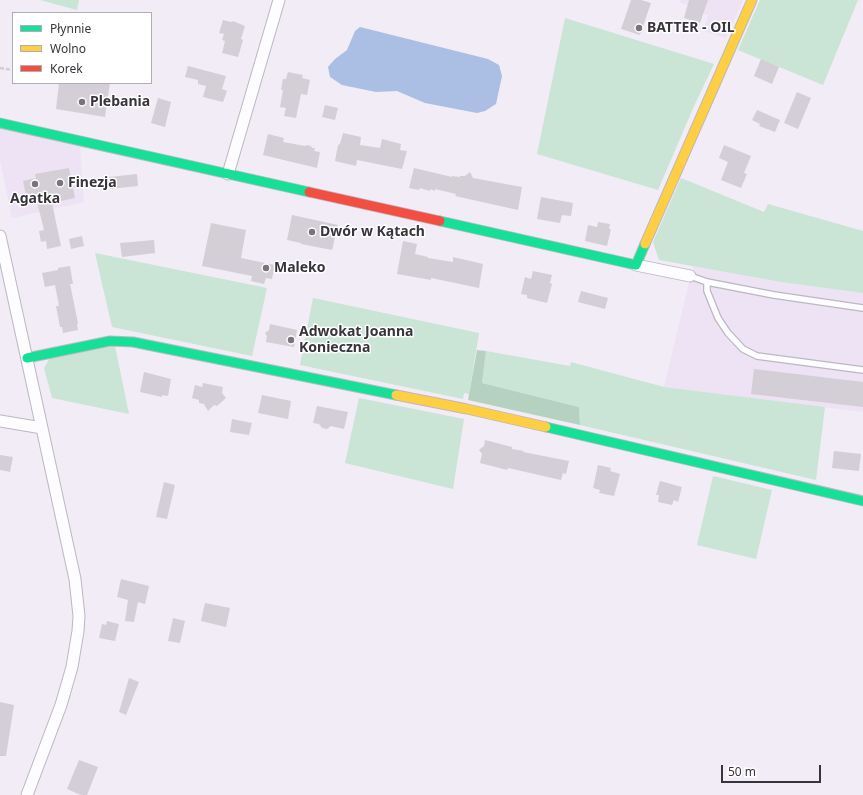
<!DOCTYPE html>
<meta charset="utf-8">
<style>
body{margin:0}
#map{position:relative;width:863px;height:795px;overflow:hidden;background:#f1ecf5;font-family:"Noto Sans",sans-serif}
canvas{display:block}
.legend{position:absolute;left:12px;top:12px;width:140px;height:72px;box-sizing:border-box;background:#fff;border:1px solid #afaeb1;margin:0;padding:5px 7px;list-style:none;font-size:12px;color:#38343b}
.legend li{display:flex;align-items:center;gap:8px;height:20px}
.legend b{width:20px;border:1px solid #afaeb1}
.scale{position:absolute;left:721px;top:765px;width:100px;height:18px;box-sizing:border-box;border:2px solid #38343b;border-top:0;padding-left:5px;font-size:12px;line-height:14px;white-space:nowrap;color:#38343b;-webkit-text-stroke:3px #fff;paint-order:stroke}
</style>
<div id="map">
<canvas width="863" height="795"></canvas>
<ul class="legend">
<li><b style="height:5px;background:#16e098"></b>Płynnie</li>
<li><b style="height:5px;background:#ffcf43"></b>Wolno</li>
<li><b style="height:5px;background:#f24e42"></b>Korek</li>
</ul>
<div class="scale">50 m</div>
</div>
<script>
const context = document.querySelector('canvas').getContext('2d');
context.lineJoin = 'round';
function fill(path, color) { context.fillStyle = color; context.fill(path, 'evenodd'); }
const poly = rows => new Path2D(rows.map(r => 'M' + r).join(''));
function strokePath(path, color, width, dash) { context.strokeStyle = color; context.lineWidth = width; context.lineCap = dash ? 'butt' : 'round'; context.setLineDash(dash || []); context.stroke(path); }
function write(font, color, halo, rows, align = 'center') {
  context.font = font + ' "Noto Sans",sans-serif'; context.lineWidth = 3; context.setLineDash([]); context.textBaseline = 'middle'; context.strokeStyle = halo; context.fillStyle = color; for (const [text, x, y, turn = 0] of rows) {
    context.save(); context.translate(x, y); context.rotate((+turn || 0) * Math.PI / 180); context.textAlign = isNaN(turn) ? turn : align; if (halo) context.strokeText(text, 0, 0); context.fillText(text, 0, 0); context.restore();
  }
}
const built = poly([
 [680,0,743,0,726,38,703,31,708,15,703,14,704,11,687,5,679,2],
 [0,129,80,147,84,202,12,218,0,160],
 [693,266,781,282,863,293,863,412,664,387]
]);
const green = poly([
 [40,0,79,0,77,10],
 [760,0,858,0,823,85,738,50],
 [565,18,714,64,695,104,658,190,537,154],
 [681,178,764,212,768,204,863,231,863,293,781,282,659,260,653,242],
 [95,253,267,288,252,356,112,327],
 [313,298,479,333,469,394,464,393,463,399,300,365],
 [115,346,129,414,52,398,44,368,50,358],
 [486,351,570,366,571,362,664,387,825,407,816,480,580,425,579,407,482,383],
 [359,398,464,419,453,489,345,463],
 [713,476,772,490,756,559,697,545]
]);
const forest = poly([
 [477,350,486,351,482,383,579,407,580,425,468,400]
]);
const water = poly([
 [360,27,488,59,499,65,502,76,496,104,485,111,477,113,425,103,397,91,376,92,342,85,330,77,328,67,335,59,347,50,355,31]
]);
const building = poly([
 [631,0,641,0,651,3,640,35,621,29],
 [689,0,708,0,700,23,684,18],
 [223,20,231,22,233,21,245,26,241,39,243,40,238,57,222,53,225,41,222,40,224,34,219,33],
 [761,59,779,67,772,84,754,76],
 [188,66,226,76,222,89,227,91,223,102,203,97,206,86,198,84,198,80,185,77],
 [288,72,303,75,302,78,310,80,307,95,301,94,296,118,284,116,286,108,280,107,283,90,281,90,283,79,286,79],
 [59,83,110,83,105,117,56,109],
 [797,92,811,98,798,129,784,123],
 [158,98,171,102,165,127,151,123],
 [325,105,338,108,335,120,322,117],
 [757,110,780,120,775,132,759,126,760,124,752,120],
 [343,133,361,137,360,145,380,148,382,139,401,144,400,150,407,151,402,169,357,160,356,166,335,161,338,145,340,144],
 [268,134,284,138,283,142,305,146,307,145,311,146,312,148,315,148,314,151,320,152,317,168,263,155],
 [724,145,751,156,744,173,747,174,741,188,721,180,728,162,719,158],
 [69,168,75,198,52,203,61,246,47,249,46,241,41,242,39,231,44,230,37,202,28,204,23,181,36,178,35,174],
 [414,168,452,177,452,176,460,177,460,176,465,176,470,172,473,178,522,187,518,210,455,196,456,194,435,189,435,191,430,189,430,191,420,188,419,190,409,188],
 [137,174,138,186,110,189,109,177],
 [541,197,573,203,571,216,562,215,560,223,537,219],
 [292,215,338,225,332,250,301,244,301,243,287,240],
 [598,222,610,224,609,229,611,229,607,246,585,241,588,225,597,227],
 [211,223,246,230,241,258,275,265,272,279,266,278,264,284,251,281,252,276,202,266],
 [82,236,84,246,71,249,69,239],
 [154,240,155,253,122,257,120,243],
 [403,241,417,244,415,254,428,257,428,258,453,262,453,257,483,264,479,288,431,278,431,280,397,274],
 [70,266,73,284,70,284,78,323,77,324,78,330,63,333,62,327,60,327,56,306,59,306,55,285,45,287,42,273,58,270,58,268],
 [533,271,552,275,550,283,552,284,547,303,527,298,527,295,521,294,525,277,531,279],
 [581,291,608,298,605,309,578,302],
 [270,324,297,330,294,347,266,342,267,336,265,333,269,330],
 [754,369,863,382,863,407,751,394],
 [144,372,171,379,168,396,162,395,162,397,140,392],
 [203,383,223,387,222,393,226,398,217,406,214,405,208,411,204,404,199,403,199,400,192,398,195,385,202,387],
 [262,395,291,401,288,419,258,413],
 [317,406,348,412,344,429,331,426,327,429,322,428,319,424,313,423],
 [232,419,252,423,249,435,230,432],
 [485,440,512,447,512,449,524,451,523,452,569,461,566,474,563,473,561,480,508,468,507,470,480,463,482,454,479,450,484,446],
 [834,451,861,454,859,471,832,468],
 [0,455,13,457,10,472,0,470],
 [598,465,611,468,610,471,620,474,614,496,599,493,600,490,593,488],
 [660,481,682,487,678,502,674,500,672,505,658,502,659,495,656,495],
 [164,482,175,485,167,519,156,517],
 [121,579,149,586,145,604,138,602,134,622,125,621,128,600,117,597],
 [205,603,230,608,226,627,201,621],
 [173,618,185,621,180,643,168,641],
 [107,621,119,624,115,641,99,638,102,624,106,625],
 [129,678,139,682,126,715,119,712],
 [0,702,14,705,6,756,0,756],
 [79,760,98,767,87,795,81,795,67,789]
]);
const path = poly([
 [0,68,13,70]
]);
const lane = poly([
 [690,276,707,282,774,295,863,308],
 [707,282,707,291,718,318,728,333,743,349,757,356,863,370]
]);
const street = poly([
 [228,174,279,0],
 [0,236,75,579,79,616,78,631,72,667,61,705,27,795],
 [636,265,690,276],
 [0,421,42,428]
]);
const fast = poly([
 [0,123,309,192],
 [440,221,636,265,645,244],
 [27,358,110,341,133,342,396,395],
 [546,427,863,501]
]);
const slow = poly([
 [645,244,752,0],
 [396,395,467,409,546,427]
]);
const jam = poly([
 [309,192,440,221]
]);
const markers = [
 [639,28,4,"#79747c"],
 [82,102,4,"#79747c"],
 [60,183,4,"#79747c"],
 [35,184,4,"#79747c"],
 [312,232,4,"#79747c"],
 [266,268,4,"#79747c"],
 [291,340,4,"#79747c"]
];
const poiNames = [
 ["BATTER - OIL",647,28],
 ["Plebania",90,102],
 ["Finezja",68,183],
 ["Agatka",35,199,"center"],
 ["Dwór w Kątach",320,232],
 ["Maleko",274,268],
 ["Adwokat Joanna",299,332],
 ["Konieczna",299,348]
];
fill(built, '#ede3f4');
fill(green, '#cae4d5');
fill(forest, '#b5d2c1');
fill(water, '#abbee4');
fill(building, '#d4cfd6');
strokePath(lane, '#bcb8c0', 8);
strokePath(street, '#bcb8c0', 13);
strokePath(fast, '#bcb8c0', 11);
strokePath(slow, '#bcb8c0', 11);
strokePath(jam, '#bcb8c0', 11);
strokePath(path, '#d1cfd2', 2.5, [4, 2]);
strokePath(lane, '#fdfcfe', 5.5);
strokePath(street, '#fdfcfe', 11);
strokePath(fast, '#16e098', 9);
strokePath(slow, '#ffcf43', 9);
strokePath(jam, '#f24e42', 9);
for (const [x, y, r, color] of markers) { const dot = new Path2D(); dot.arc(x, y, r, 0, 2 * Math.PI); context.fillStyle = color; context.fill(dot); strokePath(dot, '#fff', 1.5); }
write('bold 14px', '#38343b', '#fff', poiNames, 'left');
</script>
